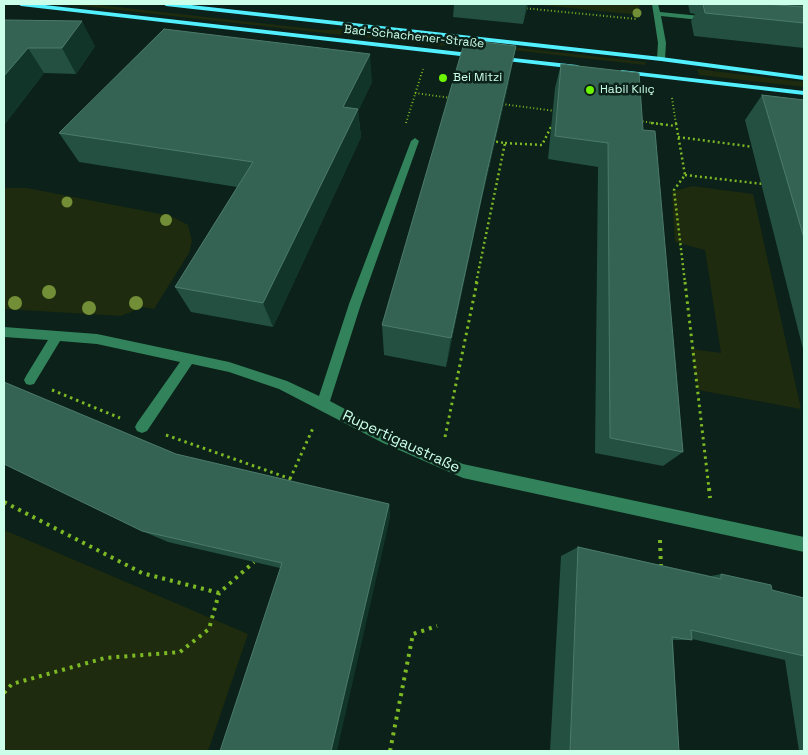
<!DOCTYPE html>
<meta charset="utf-8">
<style>
body{margin:0}
#map{position:relative;width:808px;height:755px;overflow:hidden;background:#0b2119;font-family:"Space Grotesk",sans-serif}
canvas{display:block}
.frame{position:absolute;inset:0;border:5px solid #cbffe9;pointer-events:none}
</style>
<div id="map">
<canvas width="808" height="755"></canvas>
<div class="frame"></div>
</div>
<script>
const context = document.querySelector('canvas').getContext('2d');
context.lineJoin = 'round';
function fill(path, color) { context.fillStyle = color; context.fill(path, 'evenodd'); }
const poly = rows => new Path2D(rows.map(r => 'M' + r).join(''));
function strokePath(path, color, width, dash) { context.strokeStyle = color; context.lineWidth = width; context.lineCap = dash ? 'butt' : 'round'; context.setLineDash(dash || []); context.stroke(path); }
function write(font, color, halo, rows, align = 'center') {
  context.font = font + ' "Space Grotesk",sans-serif'; context.lineWidth = 5; context.setLineDash([]); context.textBaseline = 'middle'; context.strokeStyle = halo; context.fillStyle = color; for (const [text, x, y, turn = 0] of rows) {
    context.save(); context.translate(x, y); context.rotate((+turn || 0) * Math.PI / 180); context.textAlign = isNaN(turn) ? turn : align; if (halo) context.strokeText(text, 0, 0); context.fillText(text, 0, 0); context.restore();
  }
}
const green = poly([
 [65,4,91,4,322,30,349,29,646,62,645,65,459,44,441,46],
 [530,4,639,4,640,15],
 [697,69,804,82,804,87,699,75],
 [692,186,753,194,801,409,698,390,691,349,721,353,705,250,675,242,672,192],
 [4,188,27,188,171,216,188,225,192,241,189,253,154,309,143,307,121,316,4,309],
 [4,530,248,634,208,751,4,751]
]);
const pathFar3 = poly([
 [523,8,636,19],
 [415,93,451,98],
 [672,98,676,124],
 [502,104,555,111],
 [639,121,661,124],
 [406,123,423,69]
]);
const pathFar2 = poly([
 [651,123,676,126],
 [676,123,685,175,674,190,685,283],
 [678,137,754,147],
 [505,143,542,145,552,125],
 [685,175,763,184],
 [476,283,505,143,492,141]
]);
const pathFar1 = poly([
 [685,282,709,489],
 [52,390,120,418],
 [166,435,291,479],
 [445,437,477,282],
 [290,479,313,428]
]);
const path = poly([
 [709,488,710,498],
 [4,502,142,573,219,593],
 [660,540,661,568],
 [4,693,12,684,105,658,180,652,209,629,219,593,254,562],
 [390,751,413,634,437,626]
]);
const minor = poly([
 [652,4,658,4,660,12,710,17,713,19,710,21,661,16,666,43,665,59,661,61,657,59,658,43,652,4],
 [415,138,419,141,361,304,330,401,393,435,463,464,804,537,804,552,463,478,383,443,279,389,229,372,192,364,147,431,142,433,137,431,135,427,137,423,180,362,97,344,60,341,34,384,30,385,26,384,24,380,26,376,48,340,4,337,4,327,97,334,229,362,287,381,319,396,349,304,411,141,415,138]
]);
const major = poly([
 [18,4,36,4,478,54,482,56,478,58,21,6,18,4],
 [163,4,182,4,661,57,804,76,804,80,661,61,166,6,163,4],
 [495,56,577,65,581,67,577,69,498,60,495,60,495,56],
 [621,70,804,91,804,95,624,74,621,74,621,70]
]);
const trees = [
 [637,13,4.5],
 [67,202,5.5],
 [166,220,6],
 [49,292,7],
 [15,303,7],
 [136,303,7],
 [89,308,7]
];
const wall = poly([
 [454,4,528,4,523,24,453,17],
 [688,4,804,4,804,48,694,36,691,21,695,14,690,13],
 [4,20,95,46,76,74,44,73,4,125],
 [561,64,643,130,683,452,663,466,595,453,598,167,548,159,555,88],
 [372,82,358,111,361,137,273,327,191,312,175,287,237,187,79,162,59,133],
 [509,82,479,211,446,367,384,355,382,325],
 [762,95,804,100,804,353,745,120],
 [176,454,389,504,390,518,280,568,168,542,142,531],
 [578,547,711,576,721,574,772,590,804,598,804,751,799,751,785,660,692,639,692,640,673,640,679,751,550,751,561,556]
]);
const shadedWall = poly([
 [527,4,528,4,523,24],
 [82,21,95,46,76,74,62,48],
 [516,46,509,82,479,211,446,367,451,338,486,176],
 [28,48,44,73,4,125,4,76],
 [370,54,372,82,358,111,361,137,273,327,263,303,343,107],
 [389,504,390,518,337,751,331,751]
]);
const building = poly([
 [703,4,765,4,804,7,804,23,705,13,703,4],
 [4,20,82,21,62,48,28,48,4,76,4,20],
 [164,29,370,54,343,107,358,109,263,303,175,287,253,162,59,133,164,29],
 [465,40,516,46,486,176,451,338,382,325,465,40],
 [561,64,639,73,643,130,655,131,683,452,610,438,608,143,555,136,561,64],
 [762,95,804,100,804,238,762,95],
 [4,382,176,454,389,504,331,751,220,751,282,563,142,531,4,464,4,382],
 [578,547,721,579,721,574,771,585,772,590,804,598,804,656,691,630,692,640,672,637,679,751,570,751,578,547]
]);
const markers = [
 [443,78,5,"#6bf600"],
 [590,90,5,"#6bf600"]
];
const farStreetnames = [
 ["Bad-Schachener-Straße",414,37,6]
];
const farPoinames = [
 ["Bei Mitzi",453,78],
 ["Habil Kılıç",600,90]
];
const streetNames = [
 ["Rupertigaustraße",401,442,25]
];
fill(green, '#1e2b0e');
strokePath(pathFar3, '#7db924', 2, [1, 2.5]);
strokePath(pathFar2, '#7db924', 2.5, [2, 3]);
strokePath(pathFar1, '#7db924', 3, [2.5, 4]);
strokePath(path, '#7db924', 4, [3, 5]);
fill(minor, '#32835b');
fill(major, '#52efff');
context.fillStyle = '#728e36';
for (const [x, y, r] of trees) { context.beginPath(); context.arc(x, y, r, 0, 2 * Math.PI); context.fill(); }
fill(wall, '#235041');
fill(shadedWall, '#123529');
fill(building, '#356353');
strokePath(building, '#4c7b6a', 1);
for (const [x, y, r, color] of markers) { const dot = new Path2D(); dot.arc(x, y, r, 0, 2 * Math.PI); context.fillStyle = color; context.fill(dot); strokePath(dot, '#0b2119', 2); }
write('12px', '#cbffe9', '#0b2119', farStreetnames);
write('12px', '#cbffe9', '#0b2119', farPoinames, 'left');
write('15px', '#cbffe9', '#0b2119', streetNames);
</script>
